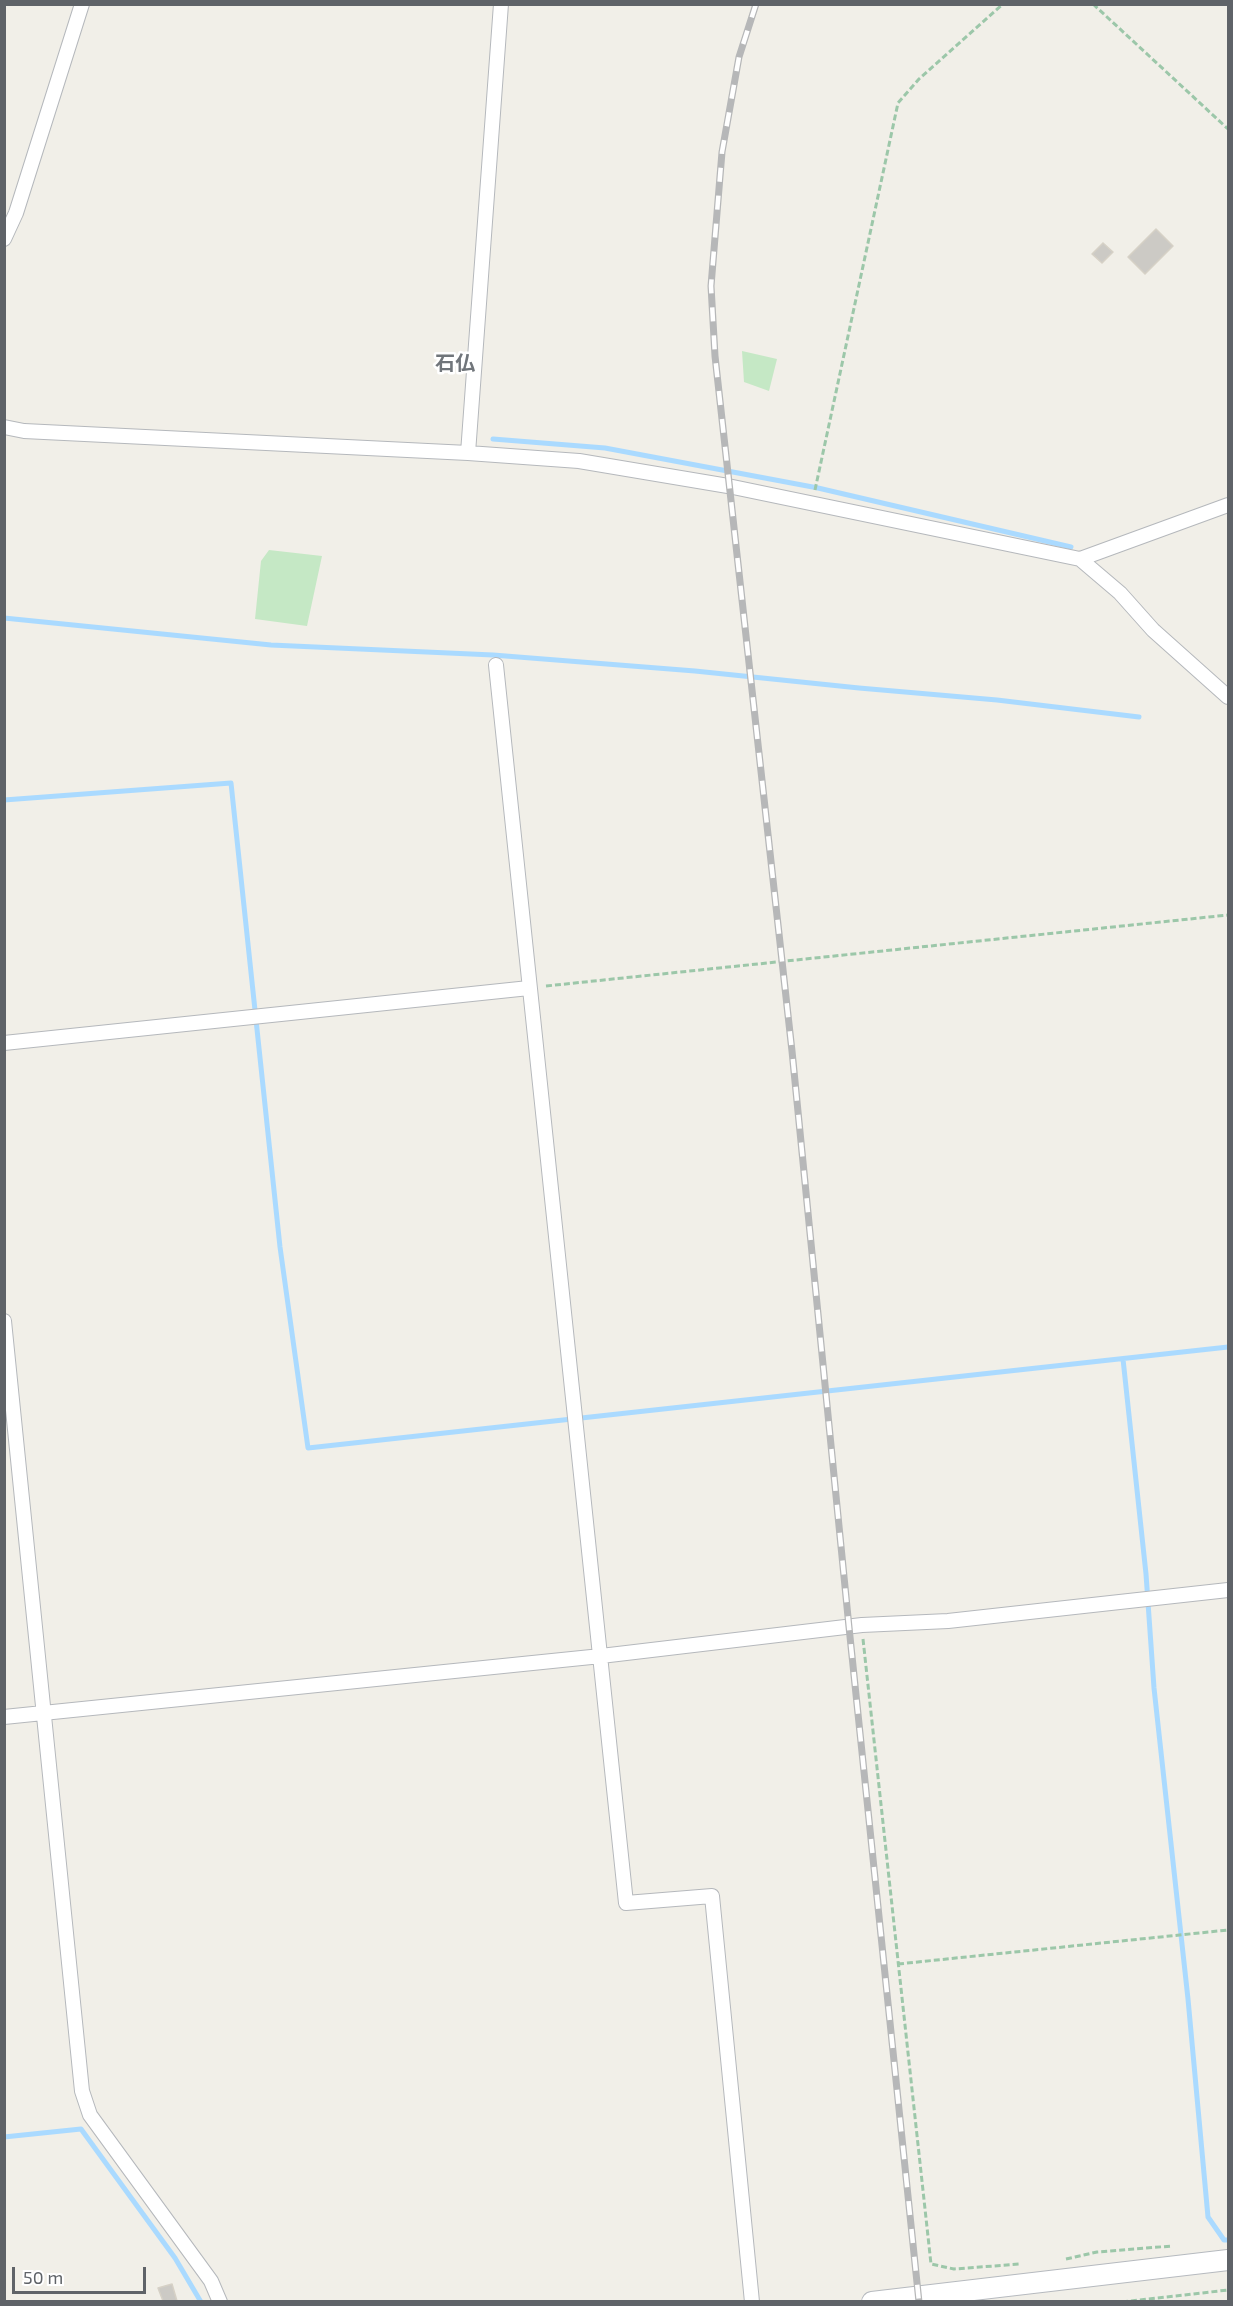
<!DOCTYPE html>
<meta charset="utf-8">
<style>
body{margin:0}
#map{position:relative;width:1233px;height:2306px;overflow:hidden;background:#f1efe8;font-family:"Exo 2",sans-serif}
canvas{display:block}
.frame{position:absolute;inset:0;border:6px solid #5f6368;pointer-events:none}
.scale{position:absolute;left:12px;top:2267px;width:134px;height:27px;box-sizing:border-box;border:3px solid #5f6368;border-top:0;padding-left:8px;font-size:18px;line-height:21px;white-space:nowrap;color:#5f6368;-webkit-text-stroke:4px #fff;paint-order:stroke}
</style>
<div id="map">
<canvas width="1233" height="2306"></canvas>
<div class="frame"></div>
<div class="scale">50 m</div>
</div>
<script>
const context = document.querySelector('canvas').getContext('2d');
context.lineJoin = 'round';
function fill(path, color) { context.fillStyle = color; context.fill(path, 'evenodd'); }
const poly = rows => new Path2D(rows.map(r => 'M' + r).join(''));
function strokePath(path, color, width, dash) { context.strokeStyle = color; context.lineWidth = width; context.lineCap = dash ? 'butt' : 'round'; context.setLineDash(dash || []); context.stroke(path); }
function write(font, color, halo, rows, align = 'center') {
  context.font = font + ' "Exo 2","Noto Sans JP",sans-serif'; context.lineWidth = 5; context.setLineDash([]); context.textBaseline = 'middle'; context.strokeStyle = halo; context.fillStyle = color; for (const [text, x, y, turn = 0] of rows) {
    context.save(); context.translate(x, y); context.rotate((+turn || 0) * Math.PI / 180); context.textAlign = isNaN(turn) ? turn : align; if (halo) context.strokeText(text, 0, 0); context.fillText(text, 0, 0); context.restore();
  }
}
const green = poly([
 [742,351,777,359,769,391,744,382],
 [269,550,322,556,307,626,255,619,261,561]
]);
const stream = poly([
 [493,439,605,448,818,488,1071,547],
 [4,618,271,645,493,655,695,671,859,688,997,700,1139,717],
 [4,800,231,783,280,1247,308,1448,1228,1347],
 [1123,1359,1146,1574,1154,1688,1188,1999,1208,2217,1224,2240,1228,2240],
 [4,2137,81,2129,175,2258,201,2302]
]);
const building = poly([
 [1156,229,1173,246,1145,274,1128,257,1156,229],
 [1103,243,1113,252,1102,263,1092,254,1103,243],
 [172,2284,177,2301,163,2301,158,2288,172,2284]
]);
const path = poly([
 [1093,4,1228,129],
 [815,490,898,103,919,79,1003,4],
 [546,986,1228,915],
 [863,1639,931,2264,954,2269,1020,2264],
 [898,1964,1228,1930],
 [1066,2259,1097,2252,1172,2246],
 [1122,2302,1228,2290]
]);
const street = poly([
 [4,239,16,213,82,4],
 [4,427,24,431,468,453,579,461,728,486,1080,559,1120,593,1153,630,1228,697],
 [468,453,501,4],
 [1080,559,1228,505],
 [496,665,626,1903,712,1896,752,2302],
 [4,1043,529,988],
 [4,1321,82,2091,90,2115,211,2281,220,2302],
 [4,1717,601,1656,862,1625,948,1621,1228,1590]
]);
const secondary = poly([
 [872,2302,1228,2260]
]);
const rail = poly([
 [756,4,739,57,722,152,711,286,715,356,792,1051,849,1627,919,2302]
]);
const neighbourhoodNames = [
 ["石仏",455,363]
];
fill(green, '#c5e8c5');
strokePath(stream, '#aadaff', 5);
fill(building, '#cccac5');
strokePath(building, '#d6d1c6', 1.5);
strokePath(street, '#b5b8bc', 16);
strokePath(secondary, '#b6babf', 22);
strokePath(path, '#9cc7a9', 3, [6, 3]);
strokePath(street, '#fff', 14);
strokePath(secondary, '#fff', 20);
strokePath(rail, '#b6b7b8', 7);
strokePath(rail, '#fff', 4.5, [14]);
write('bold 20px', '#70757a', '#fff', neighbourhoodNames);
</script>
